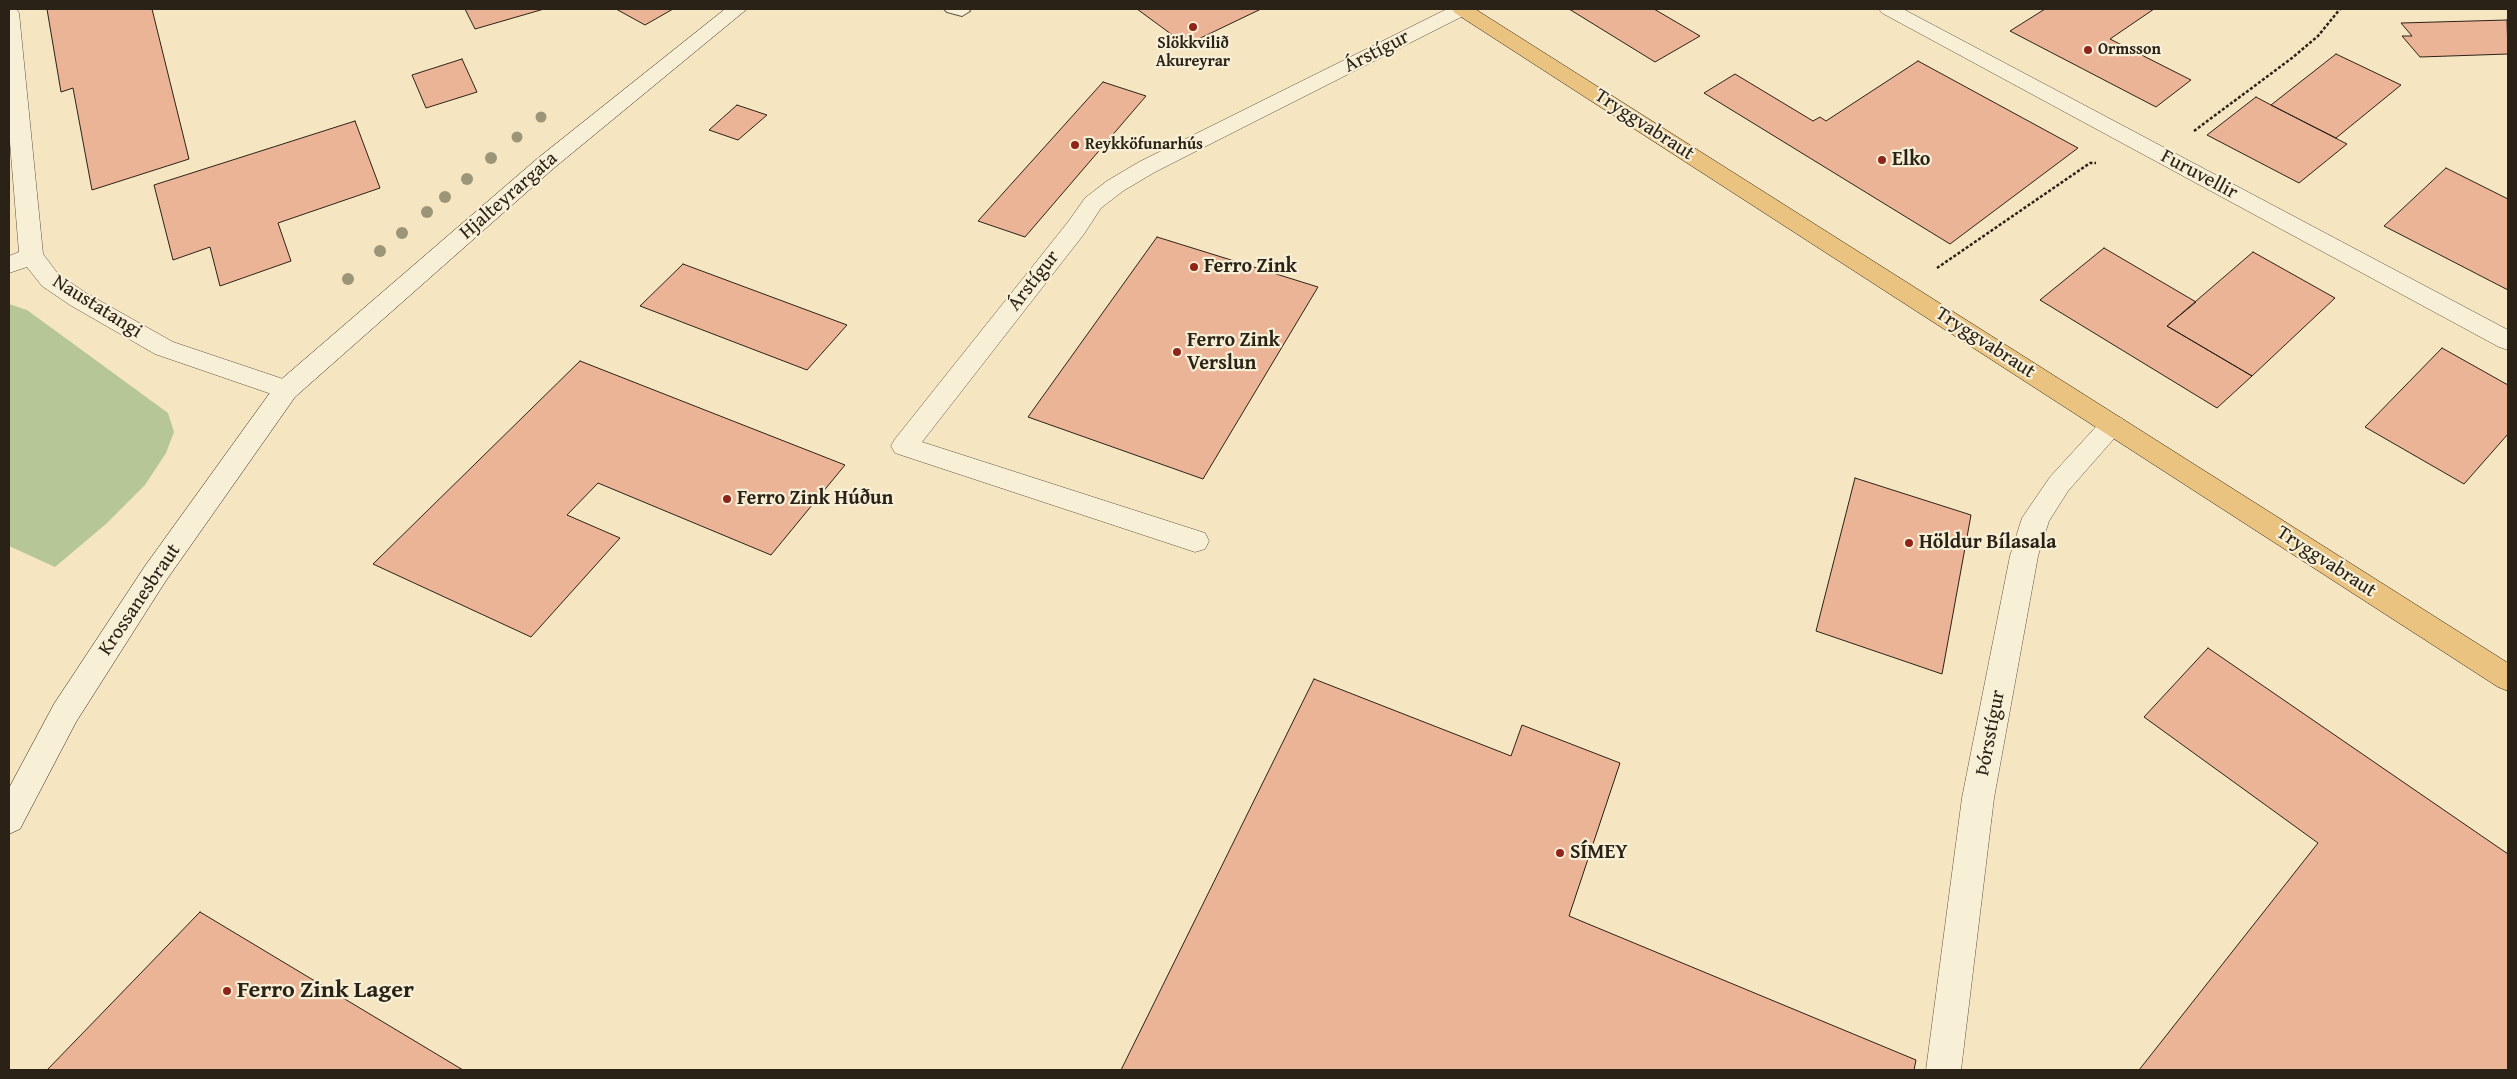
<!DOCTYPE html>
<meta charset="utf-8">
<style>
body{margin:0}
#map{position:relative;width:2517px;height:1079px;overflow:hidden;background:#f5e6c1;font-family:"Gentium Book Plus",serif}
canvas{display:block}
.frame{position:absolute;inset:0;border:10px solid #2b2217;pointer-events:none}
</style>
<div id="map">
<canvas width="2517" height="1079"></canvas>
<div class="frame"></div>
</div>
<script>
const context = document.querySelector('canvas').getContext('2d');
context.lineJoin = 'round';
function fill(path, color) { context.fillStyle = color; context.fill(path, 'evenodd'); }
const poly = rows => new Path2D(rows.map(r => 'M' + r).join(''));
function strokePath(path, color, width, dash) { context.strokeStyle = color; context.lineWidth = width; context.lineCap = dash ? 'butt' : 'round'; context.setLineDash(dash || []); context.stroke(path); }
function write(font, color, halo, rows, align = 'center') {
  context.font = font + ' "Gentium Book Plus",serif'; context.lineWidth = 4.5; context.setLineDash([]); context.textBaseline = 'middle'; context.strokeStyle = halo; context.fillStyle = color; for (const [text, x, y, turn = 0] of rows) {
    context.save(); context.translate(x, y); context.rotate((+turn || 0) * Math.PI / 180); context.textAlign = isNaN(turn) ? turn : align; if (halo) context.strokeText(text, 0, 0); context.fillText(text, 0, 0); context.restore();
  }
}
const green = poly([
 [9,304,27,310,168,413,174,432,166,453,145,485,106,524,55,567,9,546]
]);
const building = poly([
 [47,9,152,9,189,159,92,190,73,88,61,92,47,9],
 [465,9,544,9,475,29,465,9],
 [616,9,673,9,645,25,616,9],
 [1137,9,1261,9,1186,45,1137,9],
 [1569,9,1654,9,1700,36,1655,62,1569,9],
 [2045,9,2154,9,2110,39,2191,80,2156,107,2010,31,2045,9],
 [2507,20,2508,54,2420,57,2402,36,2412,36,2401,23,2507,20],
 [2336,54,2401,85,2336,138,2271,105,2336,54],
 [462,59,477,92,426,108,412,75,462,59],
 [1918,61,2078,148,1950,244,1704,93,1735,74,1813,121,1820,117,1826,121,1918,61],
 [1103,82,1146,96,1025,237,978,221,1103,82],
 [2256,97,2271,105,2347,144,2299,183,2207,135,2256,97],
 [737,105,767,115,738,140,709,130,737,105],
 [355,121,380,188,278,223,291,261,220,286,210,247,173,260,154,185,355,121],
 [2446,168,2508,199,2508,290,2384,226,2446,168],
 [1157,237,1318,287,1203,479,1028,417,1157,237],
 [2104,248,2196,302,2167,326,2252,376,2217,408,2040,300,2104,248],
 [2253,252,2335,298,2252,376,2167,326,2253,252],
 [683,264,847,325,807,370,640,306,683,264],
 [2442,348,2508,385,2508,434,2464,484,2365,427,2442,348],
 [580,361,845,465,771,555,598,483,567,515,620,538,531,637,373,564,580,361],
 [1855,478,1971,515,1942,674,1816,631,1855,478],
 [2208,648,2508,854,2508,1070,2139,1070,2318,843,2144,717,2208,648],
 [1314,679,1511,756,1522,725,1620,763,1569,916,1916,1060,1914,1070,1121,1070,1314,679],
 [200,912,463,1070,47,1070,200,912]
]);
const path = poly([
 [2194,131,2292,58,2318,36,2340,9],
 [1937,268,2090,163,2096,163]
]);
const lane = poly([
 [944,9,968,9,970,11,962,16,947,12,944,9]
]);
const street = poly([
 [9,9,16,9,19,13,43,254,58,274,86,293,173,342,295,383,299,390,295,397,286,399,155,354,70,305,42,286,27,267,9,273,9,256,19,252,9,130,9,9],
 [1447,9,1472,9,1469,13,1155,172,1123,191,1101,208,1084,234,922,442,1205,533,1209,541,1205,549,1195,552,895,453,891,446,895,439,1068,222,1085,198,1107,181,1139,162,1447,9],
 [1879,9,1903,9,2508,330,2508,350,2499,347,1882,13,1879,9],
 [2113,415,2122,418,2126,425,2068,491,2049,521,2038,556,1994,798,1961,1070,1926,1070,1962,798,2010,556,2022,518,2050,477,2104,418,2113,415]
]);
const secondary = poly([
 [725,9,747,9,554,168,295,397,165,582,76,722,20,829,9,834,9,788,54,704,145,566,277,383,538,158,725,9]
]);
const primary = poly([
 [1452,9,1475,9,2508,663,2508,691,2498,687,1455,13,1452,9]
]);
const trees = [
 [541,117,5.5],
 [517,137,5.5],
 [491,158,6],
 [467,179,6],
 [445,197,6],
 [427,212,6],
 [402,233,6],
 [380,251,6],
 [348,279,6]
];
const markers = [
 [1193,27,5,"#8f2418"],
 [2088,50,5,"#8f2418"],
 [1075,145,5,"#8f2418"],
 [1882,160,5,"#8f2418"],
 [1194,267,5,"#8f2418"],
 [1177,352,5,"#8f2418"],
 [727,499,5,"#8f2418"],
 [1909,543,5,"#8f2418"],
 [1560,853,5,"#8f2418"],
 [227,991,5,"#8f2418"]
];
const farPoinames = [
 ["Slökkvilið",1193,44,"center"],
 ["Akureyrar",1193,62,"center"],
 ["Ormsson",2098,50],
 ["Reykköfunarhús",1085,145]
];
const streetNames = [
 ["Árstígur",1377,52,-27],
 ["Tryggvabraut",1644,125,33],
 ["Furuvellir",2199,175,28],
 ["Hjalteyrargata",509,196,-41],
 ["Árstígur",1034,281,-52],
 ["Naustatangi",97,307,32],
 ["Tryggvabraut",1985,343,33],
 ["Tryggvabraut",2326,562,33],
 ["Krossanesbraut",140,600,-56],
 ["Þórsstígur",1991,733,-79]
];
const poiNames = [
 ["Elko",1892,160],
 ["Ferro Zink",1204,267],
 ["Ferro Zink",1187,341],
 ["Verslun",1187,364],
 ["Ferro Zink Húðun",737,499],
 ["Höldur Bílasala",1919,543],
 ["SÍMEY",1570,853]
];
const nearPoinames = [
 ["Ferro Zink Lager",237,991]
];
fill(green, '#b7c696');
fill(building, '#ecb497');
strokePath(building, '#2b2217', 1);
strokePath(lane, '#5e5342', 2);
strokePath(street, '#5e5342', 1);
strokePath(secondary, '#2b2217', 1);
strokePath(primary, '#2b2217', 1);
strokePath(path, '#2b2217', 2.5, [3, 2]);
fill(lane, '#f8efd7');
fill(street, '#f8efd7');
fill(secondary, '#f8efd7');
fill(primary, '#eac380');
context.fillStyle = '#9d9578';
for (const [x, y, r] of trees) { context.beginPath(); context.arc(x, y, r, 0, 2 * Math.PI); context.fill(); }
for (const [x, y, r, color] of markers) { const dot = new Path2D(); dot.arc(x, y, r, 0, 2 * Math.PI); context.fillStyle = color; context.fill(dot); strokePath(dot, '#f8efd7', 2); }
write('bold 16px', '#2b2217', '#f8efd7', farPoinames, 'left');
write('20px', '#2b2217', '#f8efd7', streetNames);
write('bold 20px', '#2b2217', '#f8efd7', poiNames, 'left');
write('bold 24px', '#2b2217', '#f8efd7', nearPoinames, 'left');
</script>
